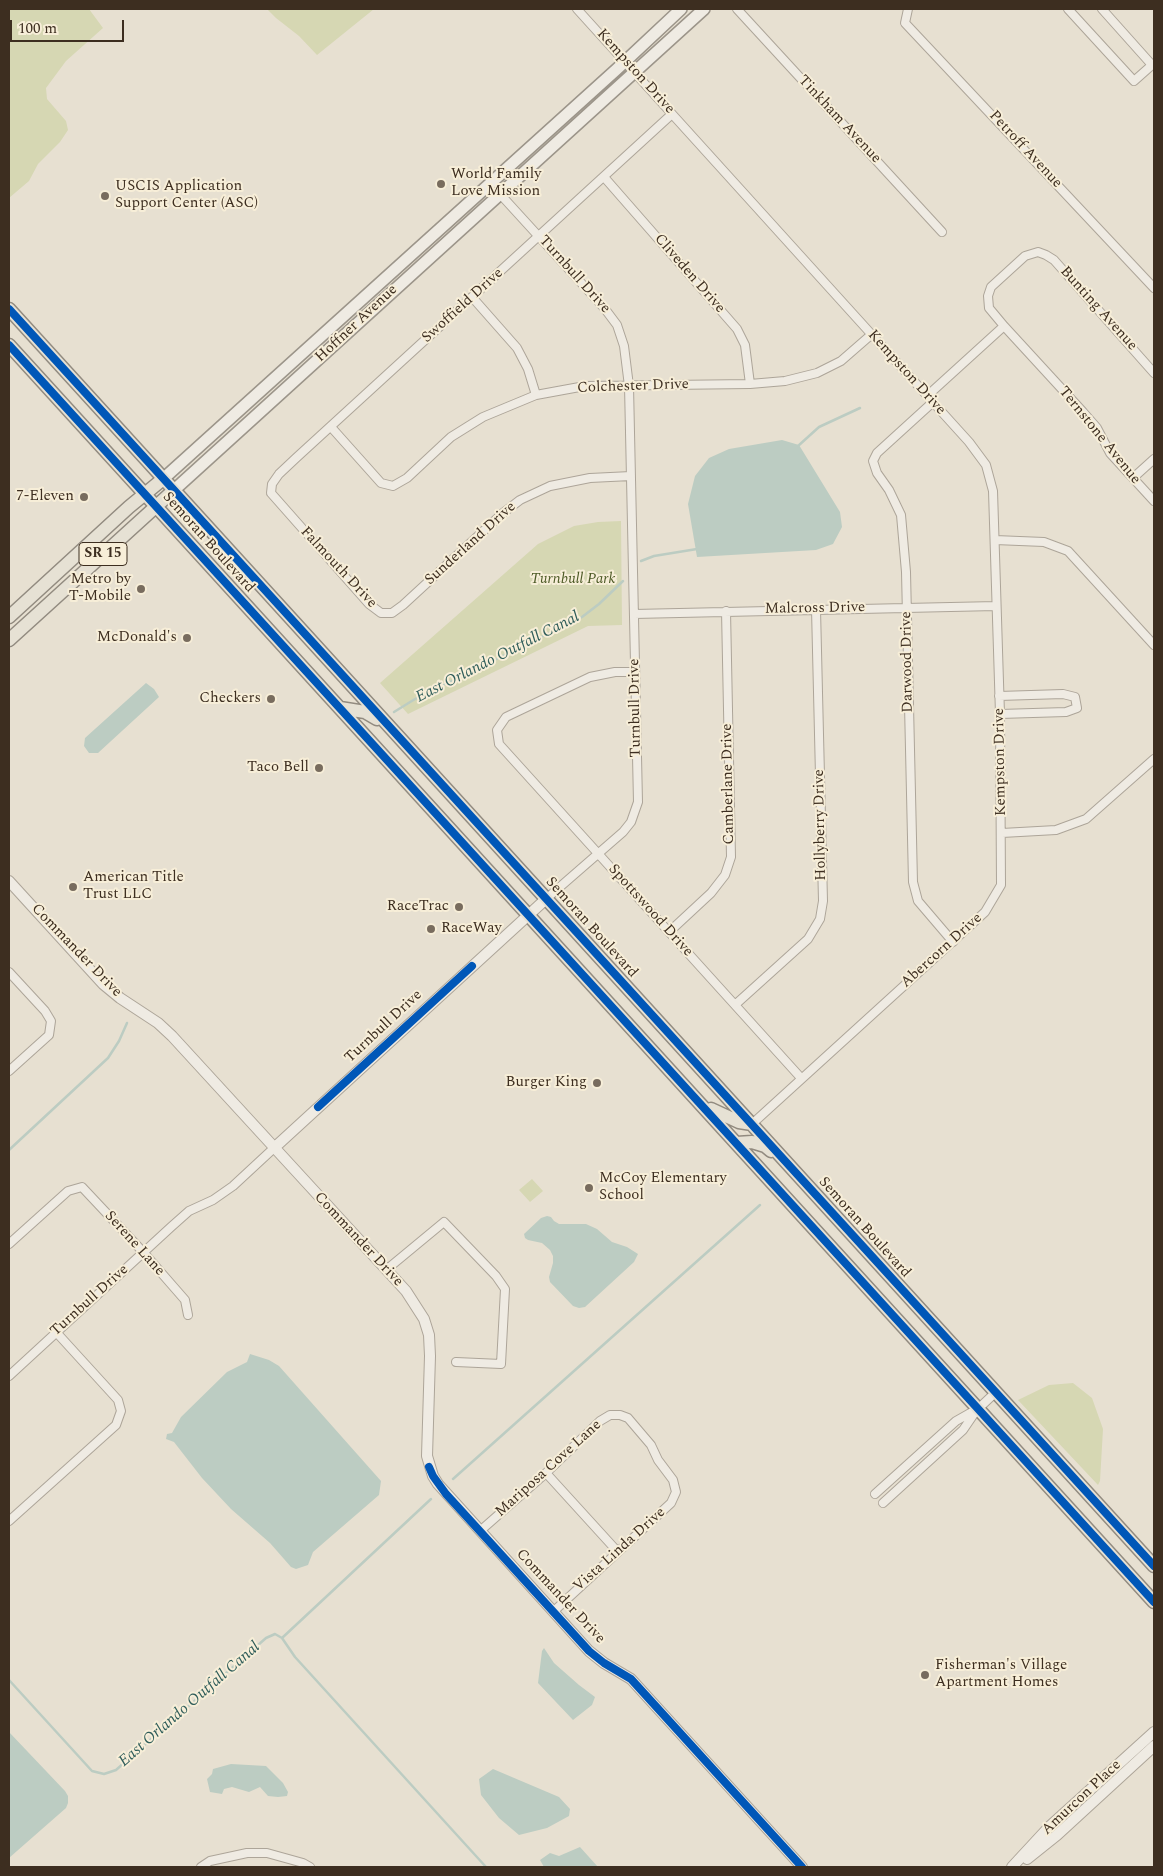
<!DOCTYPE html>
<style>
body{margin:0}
#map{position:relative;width:1163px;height:1876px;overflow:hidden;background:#e7e0d1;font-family:Spectral,serif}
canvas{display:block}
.frame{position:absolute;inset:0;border:10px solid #3d2e20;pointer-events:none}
.scale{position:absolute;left:10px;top:20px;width:114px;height:22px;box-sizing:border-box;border:2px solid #3d2e20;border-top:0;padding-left:6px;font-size:15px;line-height:18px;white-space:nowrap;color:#3d2e20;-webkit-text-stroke:4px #f7eed8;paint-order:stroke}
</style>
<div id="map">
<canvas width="1163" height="1876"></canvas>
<div class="frame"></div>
<div class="scale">100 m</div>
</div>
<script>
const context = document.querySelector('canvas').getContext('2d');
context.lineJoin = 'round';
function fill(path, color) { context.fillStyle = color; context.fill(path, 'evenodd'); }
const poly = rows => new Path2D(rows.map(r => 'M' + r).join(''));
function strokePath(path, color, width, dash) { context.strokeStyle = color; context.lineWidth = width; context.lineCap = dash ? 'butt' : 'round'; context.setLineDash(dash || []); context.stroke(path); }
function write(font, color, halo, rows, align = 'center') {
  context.font = font + ' Spectral,serif'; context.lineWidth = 4; context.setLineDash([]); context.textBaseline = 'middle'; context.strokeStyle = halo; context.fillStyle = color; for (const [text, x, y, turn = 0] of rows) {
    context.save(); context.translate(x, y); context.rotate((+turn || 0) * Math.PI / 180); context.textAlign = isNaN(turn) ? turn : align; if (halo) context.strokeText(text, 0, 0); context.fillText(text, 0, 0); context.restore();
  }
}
const green = poly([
 [9,9,89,9,103,28,66,61,46,88,47,99,66,121,68,130,60,142,38,164,29,181,9,198],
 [267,9,374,9,317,55,299,36,276,18],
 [621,521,622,625,588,626,408,714,380,683,538,544,574,526,598,522],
 [532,1179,543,1191,530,1202,519,1190],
 [1073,1383,1092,1398,1103,1429,1100,1481,1098,1485,1018,1400,1049,1385]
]);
const water = poly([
 [782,440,799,445,840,512,842,527,833,544,816,550,697,557,688,504,695,476,709,458,729,449],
 [146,683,154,689,159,697,98,753,89,753,84,746,85,738],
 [547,1216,551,1217,554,1221,559,1224,586,1224,597,1229,612,1242,627,1247,638,1254,634,1262,585,1307,579,1308,573,1306,550,1282,549,1277,553,1263,553,1256,550,1250,542,1243,528,1240,525,1238,524,1234,541,1218],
 [250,1354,269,1360,279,1366,381,1481,379,1495,313,1552,308,1565,296,1569,291,1567,270,1543,231,1509,202,1478,174,1442,166,1439,167,1434,172,1433,181,1417,227,1372,247,1362],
 [544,1648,554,1663,579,1685,595,1697,592,1705,573,1720,538,1683,542,1651],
 [9,1732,65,1791,68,1796,68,1803,66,1808,9,1858],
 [231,1764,266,1766,283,1783,288,1792,287,1796,278,1797,268,1796,260,1787,249,1792,232,1787,224,1789,222,1794,210,1792,207,1779,212,1774,213,1769],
 [493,1769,559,1797,570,1809,569,1816,547,1828,519,1835,499,1818,481,1795,479,1779],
 [580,1847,598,1867,544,1867,540,1860,550,1853,559,1856]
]);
const stream = poly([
 [798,446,819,427,860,408],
 [641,561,654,556,697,549],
 [394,712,415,699,582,617,599,604,623,581],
 [9,1150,108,1058,119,1041,127,1023],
 [453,1479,760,1205],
 [282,1638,431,1499],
 [9,1680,92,1771,104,1774,116,1770,266,1638,275,1634,282,1638,295,1657,486,1867]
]);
const minor = poly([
 [577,9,969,442,986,465,993,491,1000,714,1001,885,985,912,752,1124],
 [737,9,942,232],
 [908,9,905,23,1154,288],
 [1068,9,1134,81,1152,65,1102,9],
 [604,177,737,329,745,345,750,384],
 [500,194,605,309,617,325,624,346,629,386,638,802,631,822,623,832,546,899],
 [472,297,517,348,528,369,536,395],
 [1154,373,1054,260,1046,255,1038,252,1025,256,991,287,988,296,989,308,1004,326,1083,412,1097,428,1110,453,1154,501],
 [927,396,1004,326],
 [933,402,877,453,873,461,877,473,889,490,901,515,906,572,913,882,918,901,953,942],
 [331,427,381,483,393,486,407,478,451,437,483,417,536,395,585,386,750,384,785,381,817,373,841,361,872,334],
 [631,476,590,478,550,486,520,500,503,513,403,605,392,613,381,613,369,604,271,493,272,484,279,474,296,458,672,114],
 [1133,478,1154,459],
 [995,540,1044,542,1068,551,1154,645],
 [634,614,996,606],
 [635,672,615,672,590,677,506,717,497,730,499,744,801,1078],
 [999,696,1063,694,1075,697,1077,708,1066,712,1000,714],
 [1002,833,1056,830,1086,819,1154,759],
 [669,932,711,893,725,875,731,857,726,611],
 [9,972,45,1011,51,1021,49,1035,9,1071],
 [736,1004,808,939,820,919,823,901,816,609],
 [9,1244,68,1191,82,1187,144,1253,185,1300,188,1315],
 [386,1270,444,1222,496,1276,505,1289,501,1364,456,1362],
 [9,1376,171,1227,189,1211,213,1200,233,1186,274,1148],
 [546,1473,617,1551],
 [875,1494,956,1421,979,1408,996,1392],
 [883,1503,963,1430,976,1411],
 [9,1521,116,1425,121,1411,118,1400,56,1332],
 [480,1531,546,1473,600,1421,610,1415,620,1415,628,1418,651,1445,658,1460,673,1480,676,1492,671,1503,554,1611],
 [201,1867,210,1861,247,1853,267,1853,303,1863,310,1867]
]);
const tertiary = poly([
 [9,881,103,984,120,998,158,1023,172,1036,406,1291,424,1319,429,1335,430,1356,427,1456,433,1476,438,1484,589,1651,604,1663,631,1679,802,1867],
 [274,1148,546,899],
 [1027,1859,1057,1835,1154,1746],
 [1012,1867,1049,1827,1154,1732]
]);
const secondary = poly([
 [163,479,617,69,681,9],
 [173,491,704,9]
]);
const primary = poly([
 [9,309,1154,1566],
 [9,345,1154,1602],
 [9,617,129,507,163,479],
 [9,640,173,491],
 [340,708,365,712,377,719],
 [711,1109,739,1122,752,1124],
 [737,1143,752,1142,765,1146,771,1151]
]);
const cycleway = poly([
 [9,309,1154,1566],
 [9,345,1154,1602],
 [318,1107,472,966],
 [429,1467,433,1476,446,1494,589,1651,604,1663,631,1679,802,1867]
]);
const markers = [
 [441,184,5,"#786c5e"],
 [105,196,5,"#786c5e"],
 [84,497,5,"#786c5e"],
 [141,589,5,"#786c5e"],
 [187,638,5,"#786c5e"],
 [271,699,5,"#786c5e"],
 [319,768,5,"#786c5e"],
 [73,887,5,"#786c5e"],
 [459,907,5,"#786c5e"],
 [431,929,5,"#786c5e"],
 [597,1083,5,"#786c5e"],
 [589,1188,5,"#786c5e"],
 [925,1675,5,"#786c5e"]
];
const shields = [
 [103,554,48]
];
const shieldNames = [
 ["SR 15",103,554]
];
const streetNames = [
 ["Kempston Drive",635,72,48],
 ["Tinkham Avenue",839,120,47],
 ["Petroff Avenue",1025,150,47],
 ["Cliveden Drive",689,274,49],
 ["Turnbull Drive",574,275,48],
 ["Swoffield Drive",463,306,-42],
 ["Bunting Avenue",1098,309,48],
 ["Hoffner Avenue",357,324,-43],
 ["Kempston Drive",906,373,48],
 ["Colchester Drive",633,387,-2],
 ["Ternstone Avenue",1099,436,51],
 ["Semoran Boulevard",208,543,48],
 ["Sunderland Drive",471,544,-42],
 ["Falmouth Drive",338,568,47],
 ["Malcross Drive",815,609,-1],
 ["Darwood Drive",908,662,-91],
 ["Turnbull Drive",636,708,-91],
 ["Kempston Drive",1001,762,-91],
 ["Camberlane Drive",729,784,-91],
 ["Hollyberry Drive",821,825,-91],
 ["Spottswood Drive",650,911,48],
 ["Semoran Boulevard",591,928,48],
 ["Commander Drive",76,951,46],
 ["Abercorn Drive",942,951,-42],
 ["Turnbull Drive",384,1027,-43],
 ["Semoran Boulevard",864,1228,48],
 ["Commander Drive",358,1240,47],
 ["Serene Lane",134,1244,48],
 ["Turnbull Drive",90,1301,-42],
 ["Mariposa Cove Lane",549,1469,-42],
 ["Vista Linda Drive",620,1550,-42],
 ["Commander Drive",560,1597,47],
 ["Amurcon Place",1082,1798,-43]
];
const poiNames = [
 ["World Family",451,175,"left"],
 ["Love Mission",451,192,"left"],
 ["USCIS Application",115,187,"left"],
 ["Support Center (ASC)",115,204,"left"],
 ["7-Eleven",74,497],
 ["Metro by",131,580],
 ["T-Mobile",131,597],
 ["McDonald's",177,638],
 ["Checkers",261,699],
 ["Taco Bell",309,768],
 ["American Title",83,878,"left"],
 ["Trust LLC",83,895,"left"],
 ["RaceTrac",449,907],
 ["RaceWay",441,929,"left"],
 ["Burger King",587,1083],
 ["McCoy Elementary",599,1179,"left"],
 ["School",599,1196,"left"],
 ["Fisherman's Village",935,1666,"left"],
 ["Apartment Homes",935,1683,"left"]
];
const parkNames = [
 ["Turnbull Park",573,580]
];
const waterNames = [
 ["East Orlando Outfall Canal",498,658,-27],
 ["East Orlando Outfall Canal",190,1705,-41]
];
fill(green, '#d6d7b3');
fill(water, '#bcccc2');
strokePath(stream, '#bcccc2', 2.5);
strokePath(minor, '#ada599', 10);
strokePath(tertiary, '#ada599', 12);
strokePath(secondary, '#9c958a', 14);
strokePath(primary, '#928b80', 15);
strokePath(minor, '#efebe3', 8);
strokePath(tertiary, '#efebe3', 10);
strokePath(secondary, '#efebe3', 11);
strokePath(primary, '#e6e1d4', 12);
strokePath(cycleway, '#0057b8', 8);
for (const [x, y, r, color] of markers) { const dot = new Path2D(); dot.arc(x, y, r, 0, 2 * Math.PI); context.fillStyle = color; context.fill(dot); strokePath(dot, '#f7eed8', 2); }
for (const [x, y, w] of shields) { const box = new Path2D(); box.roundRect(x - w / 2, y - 11.5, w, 23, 4); context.fillStyle = '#f7eed8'; context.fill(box); strokePath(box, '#3d2e20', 1); }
write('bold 14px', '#3d2e20', null, shieldNames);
write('15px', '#3d2e20', '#f7eed8', streetNames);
write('15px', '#3d2e20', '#f7eed8', poiNames, 'right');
write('italic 15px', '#4d5a26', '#f7eed8', parkNames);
write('italic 16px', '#2f5d5a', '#f7eed8', waterNames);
</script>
